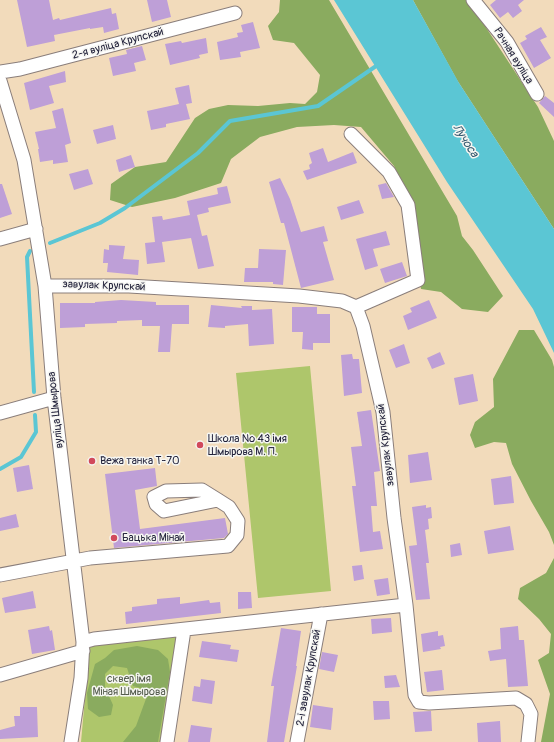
<!DOCTYPE html>
<meta charset="utf-8">
<style>
body{margin:0}
canvas{display:block;background:#f2dbbb}
</style>
<canvas width="554" height="742"></canvas>
<script>
const context = document.querySelector('canvas').getContext('2d');
context.lineJoin = 'round';
function fill(path, color) { context.fillStyle = color; context.fill(path, 'evenodd'); }
const poly = rows => new Path2D(rows.map(r => 'M' + r).join(''));
function strokePath(path, color, width, dash) { context.strokeStyle = color; context.lineWidth = width; context.lineCap = dash ? 'butt' : 'round'; context.setLineDash(dash || []); context.stroke(path); }
function write(font, color, halo, rows, align = 'center') {
  context.font = font + ' Pangolin,sans-serif'; context.lineWidth = 3; context.setLineDash([]); context.textBaseline = 'middle'; context.strokeStyle = halo; context.fillStyle = color; for (const [text, x, y, turn = 0] of rows) {
    context.save(); context.translate(x, y); context.rotate((+turn || 0) * Math.PI / 180); context.textAlign = isNaN(turn) ? turn : align; if (halo) context.strokeText(text, 0, 0); context.fillText(text, 0, 0); context.restore();
  }
}
const green = poly([
 [310,366,331,591,258,598,236,373],
 [180,637,164,742,81,742,90,642]
]);
const forest = poly([
 [280,0,329,0,457,216,462,236,473,250,503,296,488,312,462,309,441,292,421,289,416,257,413,206,394,166,361,127,334,125,297,127,260,137,231,159,221,183,175,198,132,207,110,200,111,184,135,167,166,162,195,118,209,109,228,105,258,106,290,103,305,104,317,92,320,75,294,43,273,40,268,26,279,12],
 [413,0,468,0,538,107,554,141,554,229,457,80],
 [519,330,534,330,552,360,554,367,554,545,549,532,531,501,512,464,506,443,494,442,475,448,470,435,475,422,494,407,493,379],
 [554,558,554,742,541,742,550,694,538,660,549,653,551,634,539,619,518,599,520,588,546,573],
 [137,646,158,650,168,659,170,672,158,742,123,742,136,726,147,696,144,689,133,686,127,668,113,666,105,674,105,687,113,705,111,715,99,717,88,709,87,693,95,664,105,658,114,650]
]);
const water = poly([
 [334,0,413,0,459,83,554,229,554,353,533,309,447,182]
]);
const stream = poly([
 [50,243,100,223,125,208,198,153,230,121,318,106,379,64],
 [30,251,27,257,34,392],
 [0,469,21,457,36,432,35,415]
]);
const building = poly([
 [17,0,49,0,53,20,59,18,60,20,111,8,112,14,116,13,119,29,104,33,103,27,90,29,90,28,54,35,55,41,27,47],
 [147,0,167,0,171,17,152,22],
 [496,0,524,0,518,5,522,11,513,18,508,12,500,18,490,5],
 [253,22,260,48,240,52,241,57,220,60,217,42,238,37,237,33,243,32,241,25],
 [541,27,547,37,540,40,551,58,534,68,520,43,527,39,525,36],
 [206,38,208,53,199,55,200,58,170,65,165,44,181,41,182,43],
 [142,46,146,60,134,63,136,71,113,76,109,58,127,54,126,50],
 [65,71,66,82,49,86,54,103,30,110,24,83],
 [189,85,192,103,186,104,190,119,166,124,166,127,151,130,147,111,179,104,175,88],
 [545,96,554,103,554,117,539,103],
 [63,108,71,143,65,145,68,162,53,164,53,160,40,162,38,149,39,149,35,132,56,128,52,111],
 [113,125,116,139,97,144,93,130],
 [323,148,328,162,353,152,357,163,307,180,303,171,310,169,309,165,312,163,309,153],
 [131,155,135,167,119,172,116,160],
 [88,169,93,184,74,190,69,174],
 [280,178,290,199,301,232,324,226,328,241,323,242,334,280,301,288,284,223,281,223,269,182],
 [386,183,394,197,382,199,378,185],
 [0,184,2,184,12,214,0,218],
 [227,186,231,203,208,208,209,212,197,215,202,236,207,235,214,266,198,269,191,238,162,242,165,262,147,264,145,243,155,242,152,217,162,216,163,220,190,215,187,201,218,194,217,188],
 [359,200,364,213,341,220,337,207],
 [386,231,390,245,373,249,378,266,365,270,356,239],
 [109,245,125,246,123,259,139,260,138,275,107,272,108,263,103,263,104,249,109,250],
 [259,249,286,250,283,285,273,284,273,282,244,282,245,268,258,268],
 [402,262,407,276,385,283,380,269],
 [121,300,156,302,156,305,189,305,189,324,172,324,170,352,158,352,160,326,142,326,142,320,117,321,117,323,85,324,85,327,60,328,60,303,95,303,95,302],
 [429,300,437,318,408,330,403,316,412,312,410,308],
 [211,305,242,308,241,306,252,306,252,310,272,309,274,344,249,346,248,324,225,326,225,328,208,327],
 [292,307,317,307,317,314,330,314,330,343,313,343,313,350,302,349,303,332,292,332],
 [404,344,410,363,396,368,389,350],
 [440,352,445,364,432,369,427,358],
 [352,354,353,359,359,359,362,393,344,396,341,355],
 [473,374,478,401,459,405,454,378],
 [371,410,380,471,374,472,377,506,371,506,373,532,380,531,383,549,360,552,352,486,356,486,351,447,362,446,357,412],
 [428,452,432,480,410,483,408,455],
 [29,465,33,489,17,492,13,468],
 [155,468,157,486,135,490,140,529,225,518,228,534,224,538,114,548,105,474],
 [511,476,514,503,494,505,491,479],
 [426,505,426,508,431,507,432,518,428,519,429,529,425,530,429,563,426,563,430,599,416,600,409,546,417,545,412,507],
 [16,514,19,527,0,531,0,518],
 [510,526,514,550,488,554,484,531],
 [460,543,462,555,451,557,450,545],
 [362,565,364,579,354,581,352,566],
 [388,578,390,594,377,596,374,580],
 [33,591,36,608,5,613,2,598],
 [238,592,251,592,252,608,238,609],
 [180,597,180,604,209,600,210,603,220,602,221,613,126,624,125,612,132,611,132,607,157,604,157,599],
 [391,618,392,632,372,634,371,619],
 [49,626,50,631,52,630,55,650,32,654,28,630],
 [518,626,519,640,524,640,528,686,508,687,506,659,490,661,488,651,501,649,500,628],
 [281,628,301,631,296,666,297,666,284,742,267,742,274,686,271,686],
 [438,631,438,636,443,635,445,646,440,647,441,649,423,652,421,634],
 [202,641,231,645,230,649,239,650,237,662,199,657],
 [322,652,338,655,334,672,319,669],
 [442,670,444,690,427,692,424,672],
 [396,675,400,687,385,688,384,676],
 [201,679,215,681,212,704,192,701,194,686,200,687],
 [373,701,389,701,390,719,374,720],
 [313,705,333,708,331,730,310,727],
 [20,707,37,707,38,737,0,739,0,730,15,726,14,716,20,716],
 [431,711,432,731,415,732,413,712],
 [500,721,501,742,478,742,477,723],
 [191,725,212,728,210,742,188,742]
]);
const minor = poly([
 [473,0,507,42,537,94],
 [0,72,20,69,235,13],
 [0,81,24,160,45,286,54,398,83,642,81,678,71,742],
 [351,134,389,172,408,205,418,280,356,307],
 [0,239,36,229],
 [45,286,129,286,299,296,342,301,356,307,363,326,383,412,394,518,406,605,415,695,419,702,429,703,516,698,526,704,531,714,528,742],
 [0,413,54,398],
 [0,575,90,558,228,546,237,535,238,521,229,507,218,500,202,490,166,491,154,497,156,504,164,511,218,500],
 [83,642,94,639,406,605],
 [0,675,83,651],
 [167,742,184,630],
 [297,742,321,614]
]);
const markers = [
 [200,445,4,"#d1495b"],
 [92,461,4,"#d1495b"],
 [114,538,4,"#d1495b"]
];
const streetNames = [
 ["2-я вуліца Крупскай",118,44,-15],
 ["Рачная вуліца",513,56,58],
 ["завулак Крупскай",104,286,2],
 ["вуліца Шмырова",56,410,-96],
 ["завулак Крупскай",386,445,-97],
 ["2-і завулак Крупскай",309,678,-80]
];
const poiNames = [
 ["Школа № 43 імя",208,439],
 ["Шмырова М. П.",208,452],
 ["Вежа танка Т-70",100,461],
 ["Бацька Мінай",122,538]
];
const parkNames = [
 ["сквер імя",129,679],
 ["Міная Шмырова",129,692]
];
const waterNames = [
 ["Лучоса",465,141,57]
];
fill(green, '#aec66b');
fill(forest, '#8aab5f');
fill(water, '#5bc6d4');
strokePath(stream, '#5bc6d4', 4);
fill(building, '#be9fd7');
strokePath(minor, '#8a7e7b', 15);
strokePath(minor, '#fff', 13);
for (const [x, y, r, color] of markers) { const dot = new Path2D(); dot.arc(x, y, r, 0, 2 * Math.PI); context.fillStyle = color; context.fill(dot); strokePath(dot, '#f6f6f2', 1.5); }
write('11px', '#22223b', '#f6f6f2', streetNames);
write('11px', '#22223b', '#f6f6f2', poiNames, 'left');
write('11px', '#535b4c', '#f6f6f2', parkNames);
write('italic 12px', '#365b71', '#f6f6f2', waterNames);
</script>
